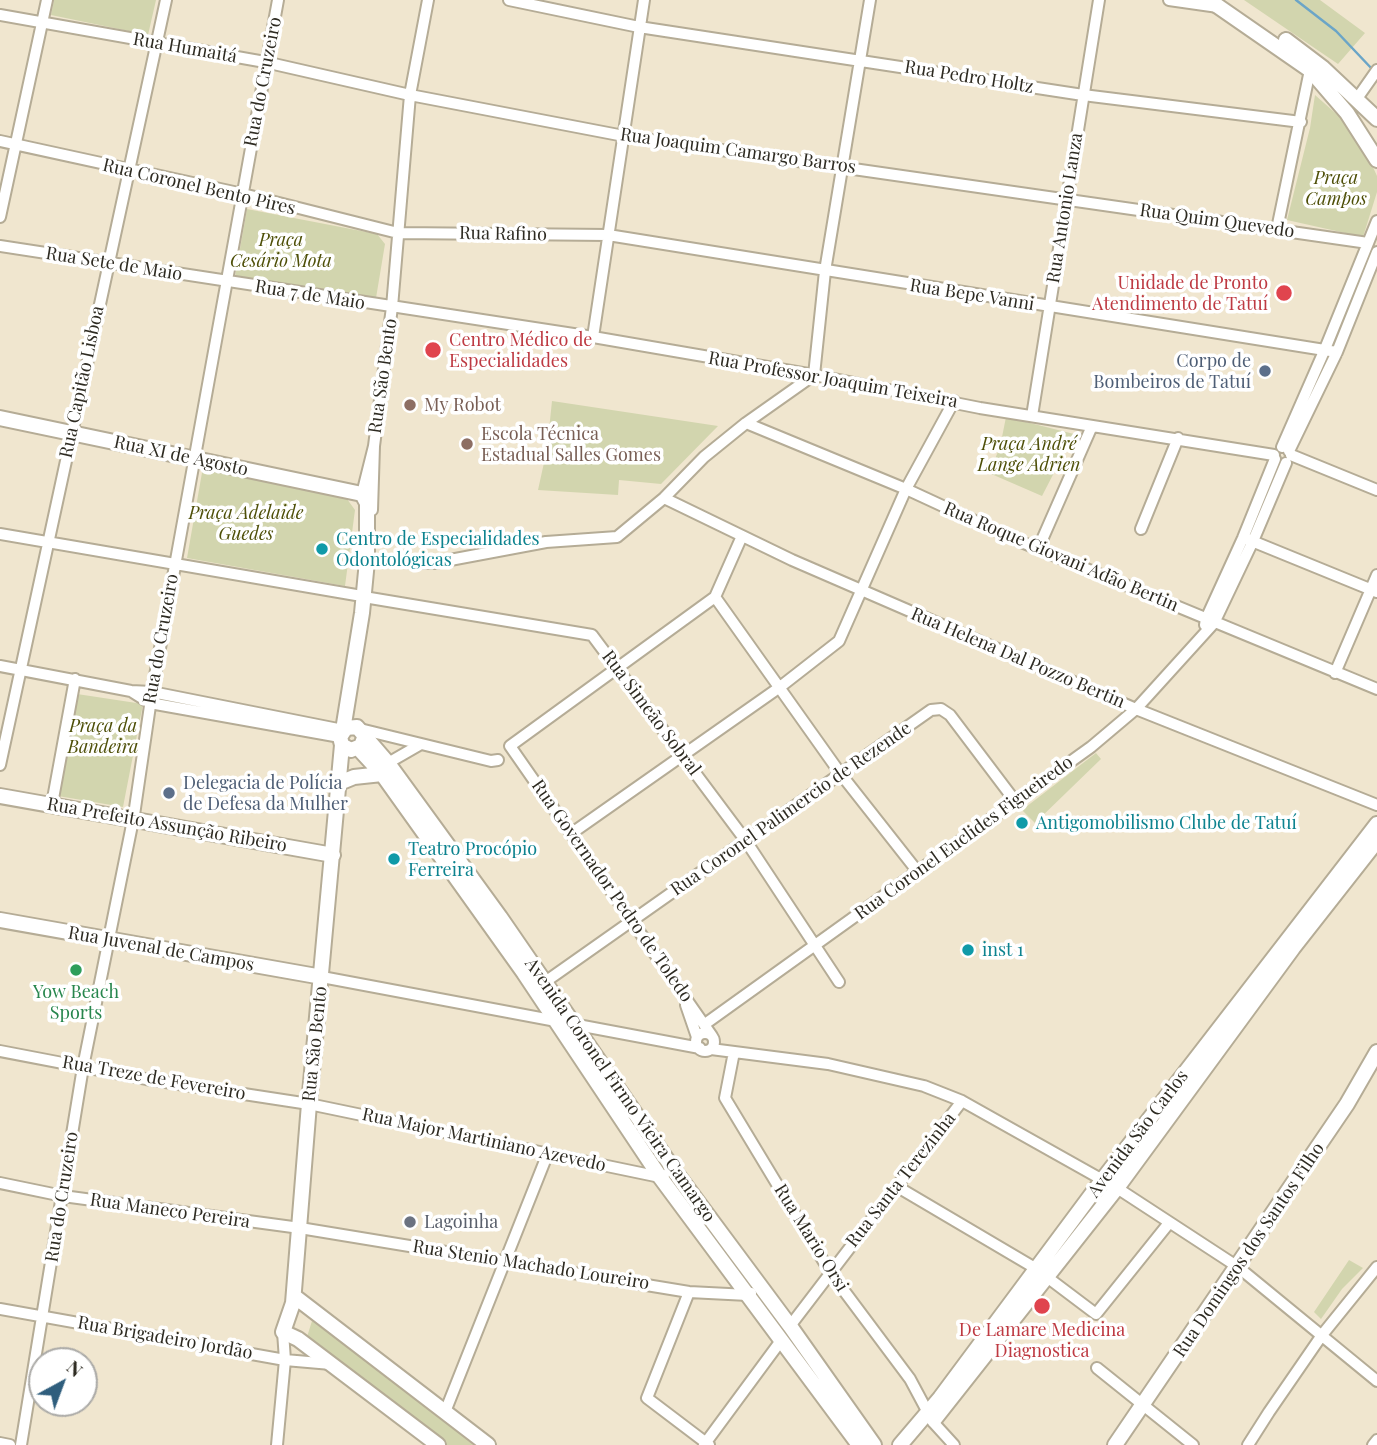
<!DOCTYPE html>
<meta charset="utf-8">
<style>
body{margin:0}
#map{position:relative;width:1377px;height:1445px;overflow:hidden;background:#f0e6cf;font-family:"Playfair Display",serif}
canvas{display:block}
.north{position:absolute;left:28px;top:1347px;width:70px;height:70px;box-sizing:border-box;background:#fff;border:2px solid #abaaa7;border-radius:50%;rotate:41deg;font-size:19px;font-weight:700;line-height:28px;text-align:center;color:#2e2b22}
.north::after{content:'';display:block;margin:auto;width:24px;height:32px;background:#2f5e7d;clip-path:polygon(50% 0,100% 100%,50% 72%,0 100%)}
</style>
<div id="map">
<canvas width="1377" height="1445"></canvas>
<div class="north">N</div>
</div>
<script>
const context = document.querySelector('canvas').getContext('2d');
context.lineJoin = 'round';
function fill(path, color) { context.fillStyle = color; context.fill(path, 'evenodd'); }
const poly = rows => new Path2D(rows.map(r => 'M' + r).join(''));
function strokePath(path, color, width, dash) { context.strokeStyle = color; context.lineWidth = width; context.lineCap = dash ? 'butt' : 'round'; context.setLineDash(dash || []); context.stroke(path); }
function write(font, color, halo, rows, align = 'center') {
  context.font = font + ' "Playfair Display",serif'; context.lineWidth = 7; context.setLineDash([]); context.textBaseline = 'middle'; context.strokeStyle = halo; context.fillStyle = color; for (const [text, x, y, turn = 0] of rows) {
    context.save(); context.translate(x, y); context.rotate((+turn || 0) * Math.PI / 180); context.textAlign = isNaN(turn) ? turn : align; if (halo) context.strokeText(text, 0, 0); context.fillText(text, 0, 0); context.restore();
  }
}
const green = poly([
 [54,0,156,0,148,35,51,15],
 [1244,0,1320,0,1365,33,1338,64],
 [1315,95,1341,118,1361,141,1377,176,1377,192,1363,237,1287,220,1310,128],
 [247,209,377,234,385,244,376,298,235,277],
 [552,401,718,426,661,484,619,480,618,495,538,490,547,449],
 [1006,417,1074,434,1042,496,989,473,1000,447],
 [203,467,347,499,355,510,345,586,187,558],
 [77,694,143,704,123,807,58,796],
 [1096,753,1101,759,1035,823,1022,810],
 [1349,1260,1363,1268,1342,1289,1321,1319,1314,1312],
 [312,1321,442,1417,478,1445,444,1445,306,1340]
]);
const stream = poly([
 [1296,0,1336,31,1373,70]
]);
const minor = poly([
 [509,0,639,27,1083,95,1301,122],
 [1169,0,1218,7],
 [0,15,265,62,410,95,624,136,1368,243],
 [1356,100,1377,70],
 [0,141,243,194,398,233,608,235,1337,352],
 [0,217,47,0],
 [1277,229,1310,70],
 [0,246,593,337,814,375,980,408,1274,455],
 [593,337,644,0],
 [1032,416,1099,0],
 [746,423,906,489,1014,539,1377,689],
 [1282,447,1325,349,1377,221],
 [1289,451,1337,352,1377,252],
 [1291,455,1377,490],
 [362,494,374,446,392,307,410,95,428,0],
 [664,498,792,560,1136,709,1377,805],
 [372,510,374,446],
 [1141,529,1178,438],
 [0,534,356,595],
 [1247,539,1377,592],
 [1038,549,1092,426],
 [368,554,367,561,434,563,546,542,617,537,664,498,704,457,746,423,814,375,825,271,870,0],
 [364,597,592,635,746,841,839,982],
 [715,597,840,773,918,872],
 [715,597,742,536],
 [1205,625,1206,619,1243,538,1275,459],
 [0,666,131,691,152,692,343,730],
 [1335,673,1377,575],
 [131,691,150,703,340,737],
 [360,729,491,761,498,760],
 [0,765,166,0],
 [386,767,388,763,421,744],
 [52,804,75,679],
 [572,833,780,687,839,641,906,489,954,401],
 [322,977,700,1048],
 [545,982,931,710,941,709,950,715,1015,801],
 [686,1005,697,1037],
 [705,1024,1091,747,1136,709,1214,623,1253,541,1286,463],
 '696 1042a9 9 0 1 1 18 0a9 9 0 1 1-18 0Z',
 [712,1036,510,746,715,597],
 [711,1049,828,1064,924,1086,962,1101,1117,1188,1238,1267,1377,1381],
 [0,1051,146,1079,309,1104,660,1177,664,1175],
 [734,1052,725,1098,830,1272,910,1379,933,1422,954,1445],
 [0,1183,63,1196,300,1228,689,1292,748,1295,751,1293],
 [896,1186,1035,1268,1096,1314,1169,1223],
 [689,1292,647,1398,709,1445],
 [0,1309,285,1360,331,1364],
 [790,1326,962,1101],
 [1097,1368,1193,1445],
 [445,1412,548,1153],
 [0,1443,10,1445],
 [21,1445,83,1067,134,815,152,692,278,0],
 [277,1445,285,1360,283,1332],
 [704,1445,780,1342],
 [1248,1445,1269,1412,1322,1335,1377,1267],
 [1373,1445,1377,1440]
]);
const major = poly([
 [1209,0,1310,70,1347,113,1377,160],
 [1286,40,1323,68,1377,119],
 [0,418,362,494],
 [343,730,362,613,367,561,367,503,362,494],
 [364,738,361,746,351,750,342,745,340,737,346,728,357,727,388,763,500,917,674,1170,790,1326,874,1445],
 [342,745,309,1104,293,1303,283,1332,298,1339,438,1445],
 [358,748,382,774,524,973,660,1177,859,1445],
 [337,784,354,777,382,774],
 [0,796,333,855],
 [0,920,322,977],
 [294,1296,488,1445],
 [934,1420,1117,1188,1293,948,1377,841],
 [900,1445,940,1398,1103,1179,1377,824],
 [1115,1445,1347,1104,1377,1052]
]);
const markers = [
 [1284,293,9,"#e0444e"],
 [433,350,9,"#e0444e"],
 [1265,371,7,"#5c6f8a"],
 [410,405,7,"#8d6e63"],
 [467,444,7,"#8d6e63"],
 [322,549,7,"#0f9aa8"],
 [169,793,7,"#5c6f8a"],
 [1022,823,7,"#0f9aa8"],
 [394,859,7,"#0f9aa8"],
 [968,950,7,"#0f9aa8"],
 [76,970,7,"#2e9e5b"],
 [410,1222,7,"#6b7280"],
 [1042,1306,9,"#e0444e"]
];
const streetNames = [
 ["Rua Humaitá",185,48,10],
 ["Rua Pedro Holtz",969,77,9],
 ["Rua do Cruzeiro",263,82,-79],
 ["Rua Joaquim Camargo Barros",738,151,8],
 ["Rua Coronel Bento Pires",199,187,13],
 ["Rua Antonio Lanza",1065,208,-81],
 ["Rua Quim Quevedo",1217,221,8],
 ["Rua Rafino",503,234,1],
 ["Rua Sete de Maio",114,264,9],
 ["Rua 7 de Maio",310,295,9],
 ["Rua Bepe Vanni",972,295,9],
 ["Rua São Bento",383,376,-82],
 ["Rua Professor Joaquim Teixeira",833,380,10],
 ["Rua Capitão Lisboa",82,382,-78],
 ["Rua XI de Agosto",181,456,12],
 ["Rua Roque Giovani Adão Bertin",1061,557,23],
 ["Rua do Cruzeiro",161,639,-80],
 ["Rua Helena Dal Pozzo Bertin",1018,658,23],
 ["Rua Simeão Sobral",651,713,53],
 ["Rua Coronel Palimercio de Rezende",791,809,-35],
 ["Rua Prefeito Assunção Ribeiro",167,825,10],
 ["Rua Coronel Euclides Figueiredo",964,838,-36],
 ["Rua Governador Pedro de Toledo",612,891,55],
 ["Rua Juvenal de Campos",161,949,10],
 ["Rua São Bento",315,1044,-84],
 ["Rua Treze de Fevereiro",154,1078,10],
 ["Avenida Coronel Firmo Vieira Camargo",620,1090,55],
 ["Avenida São Carlos",1138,1134,-53],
 ["Rua Major Martiniano Azevedo",484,1140,12],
 ["Rua Santa Terezinha",901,1180,-52],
 ["Rua do Cruzeiro",62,1197,-81],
 ["Rua Maneco Pereira",170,1211,8],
 ["Rua Mario Orsi",811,1238,58],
 ["Rua Domingos dos Santos Filho",1249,1250,-56],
 ["Rua Stenio Machado Loureiro",531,1265,9],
 ["Rua Brigadeiro Jordão",165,1338,10]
];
const parkNames = [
 ["Praça",1336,178],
 ["Campos",1336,199],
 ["Praça",281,240],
 ["Cesário Mota",281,261],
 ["Praça André",1029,444],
 ["Lange Adrien",1029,465],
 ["Praça Adelaide",246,513],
 ["Guedes",246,534],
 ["Praça da",103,726],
 ["Bandeira",103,747]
];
const healthNames = [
 ["Unidade de Pronto",1268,283],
 ["Atendimento de Tatuí",1268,304],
 ["Centro Médico de",449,340,"left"],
 ["Especialidades",449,361,"left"],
 ["De Lamare Medicina",1042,1330,"center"],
 ["Diagnostica",1042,1351,"center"]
];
const serviceNames = [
 ["Corpo de",1251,361],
 ["Bombeiros de Tatuí",1251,382],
 ["Delegacia de Polícia",183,783,"left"],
 ["de Defesa da Mulher",183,804,"left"]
];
const educationNames = [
 ["My Robot",424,405],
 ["Escola Técnica",481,434],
 ["Estadual Salles Gomes",481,455]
];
const cultureNames = [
 ["Centro de Especialidades",336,539],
 ["Odontológicas",336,560],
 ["Antigomobilismo Clube de Tatuí",1036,823],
 ["Teatro Procópio",408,849],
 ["Ferreira",408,870],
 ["inst 1",982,950]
];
const leisureNames = [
 ["Yow Beach",76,992],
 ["Sports",76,1013]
];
const worshipNames = [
 ["Lagoinha",424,1222]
];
fill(green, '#d2d5ae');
strokePath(stream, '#6ba5c7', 2.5);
strokePath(minor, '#b5ac96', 14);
strokePath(major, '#b5ac96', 18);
strokePath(minor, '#fff', 10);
strokePath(major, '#fff', 14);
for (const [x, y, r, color] of markers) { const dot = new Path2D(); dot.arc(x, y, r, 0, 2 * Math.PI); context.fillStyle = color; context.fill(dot); strokePath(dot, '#fff', 2.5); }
write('18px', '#2e2b22', '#fff', streetNames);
write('italic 18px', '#4e4f08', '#fff', parkNames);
write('18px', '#be3a42', '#fff', healthNames, 'right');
write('18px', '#4e5e75', '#fff', serviceNames, 'right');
write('18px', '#785e54', '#fff', educationNames, 'left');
write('18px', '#0d838f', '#fff', cultureNames, 'left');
write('18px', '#27864d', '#fff', leisureNames);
write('18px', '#5b616d', '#fff', worshipNames, 'left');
</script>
